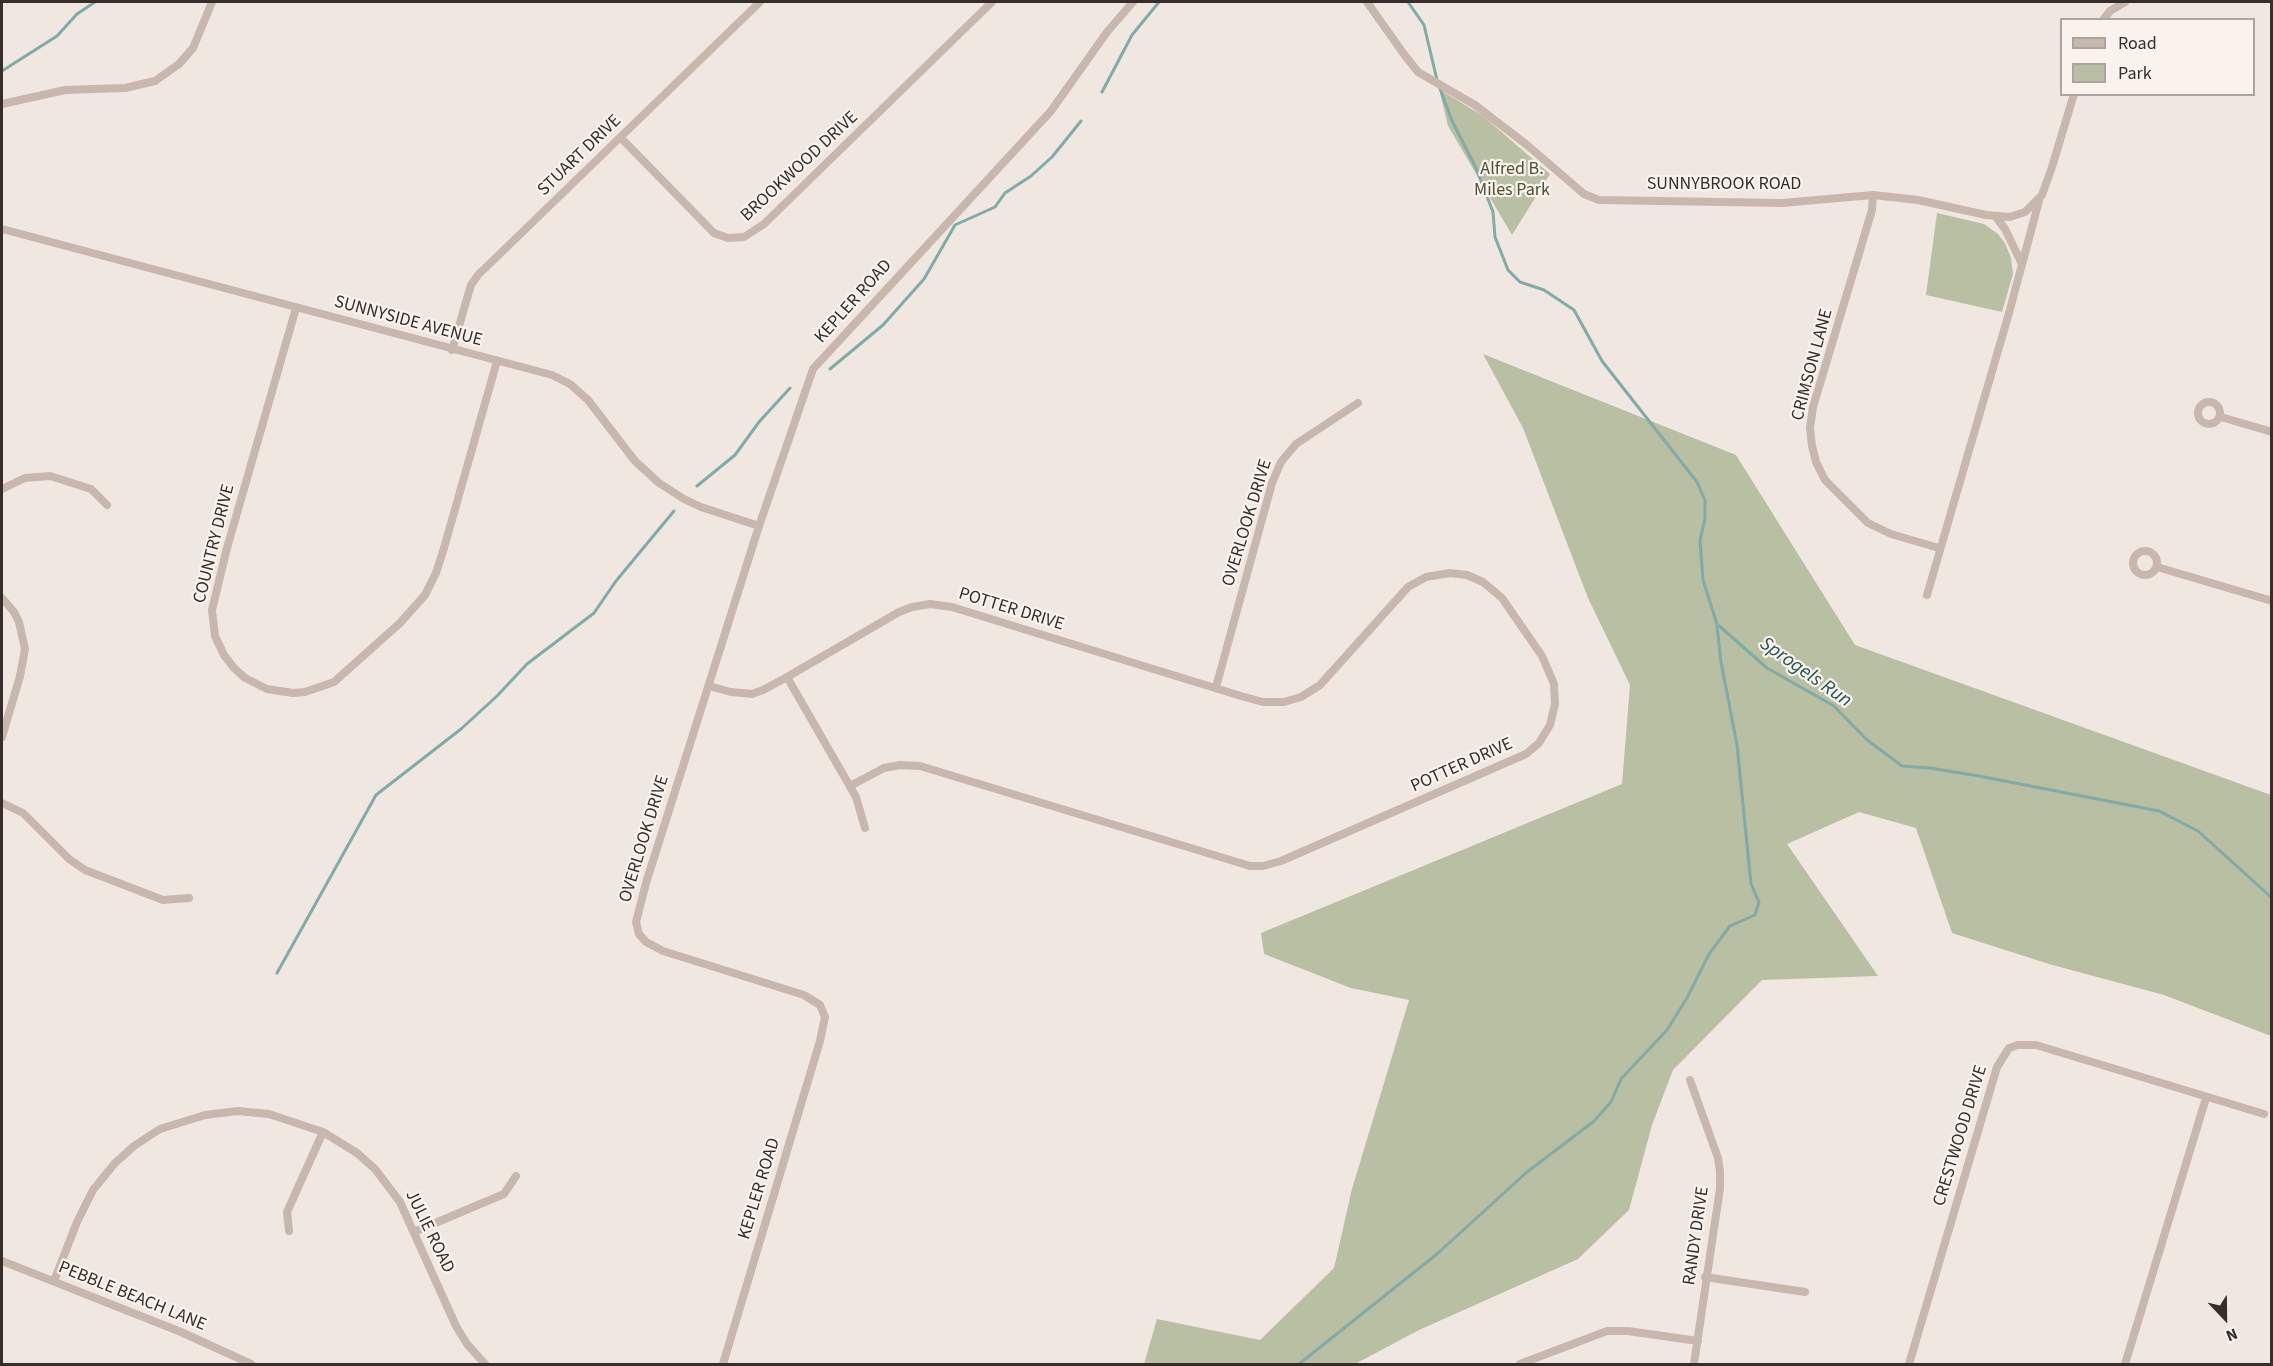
<!DOCTYPE html>
<style>
body{margin:0}
#map{position:relative;width:2273px;height:1366px;overflow:hidden;background:#f1e7e1;font-family:"Source Sans 3",sans-serif}
canvas{display:block}
.frame{position:absolute;inset:0;border:3px solid #372e2b;pointer-events:none}
.legend{position:absolute;left:2060px;top:18px;width:195px;height:78px;box-sizing:border-box;background:#f9f2ed;border:2px solid #aba49f;margin:0;padding:8px 10px;list-style:none;font-size:18px;color:#372e2b}
.legend li{display:flex;align-items:center;gap:12px;height:30px}
.legend b{width:30px;border:2px solid #aba49f}
.north{position:absolute;left:2195px;top:1288px;width:60px;height:60px;-webkit-text-stroke:4px #f9f2ed;paint-order:stroke;rotate:158deg;font-size:16px;font-weight:700;line-height:24px;text-align:center;color:#372e2b}
.north::after{content:'';display:block;margin:auto;width:21px;height:27px;background:#372e2b;clip-path:polygon(50% 0,100% 100%,50% 72%,0 100%)}
</style>
<div id="map">
<canvas width="2273" height="1366"></canvas>
<div class="frame"></div>
<ul class="legend">
<li><b style="height:8px;background:#c8b7ad"></b>Road</li>
<li><b style="height:16px;background:#b8bfa2"></b>Park</li>
</ul>
<div class="north">N</div>
</div>
<script>
const context = document.querySelector('canvas').getContext('2d');
context.lineJoin = 'round';
function fill(path, color) { context.fillStyle = color; context.fill(path, 'evenodd'); }
const poly = rows => new Path2D(rows.map(r => 'M' + r).join(''));
function strokePath(path, color, width, dash) { context.strokeStyle = color; context.lineWidth = width; context.lineCap = dash ? 'butt' : 'round'; context.setLineDash(dash || []); context.stroke(path); }
function write(font, color, halo, rows, align = 'center') {
  context.font = font + ' "Source Sans 3",sans-serif'; context.lineWidth = 4.5; context.setLineDash([]); context.textBaseline = 'middle'; context.strokeStyle = halo; context.fillStyle = color; for (const [text, x, y, turn = 0] of rows) {
    context.save(); context.translate(x, y); context.rotate((+turn || 0) * Math.PI / 180); context.textAlign = isNaN(turn) ? turn : align; if (halo) context.strokeText(text, 0, 0); context.fillText(text, 0, 0); context.restore();
  }
}
const green = poly([
 [1439,89,1483,116,1550,174,1512,235,1448,126],
 [1937,213,1984,224,1998,234,2005,243,2011,258,2013,274,2002,312,1926,295],
 [1483,354,1736,455,1855,645,2271,795,2271,1036,2164,995,2049,964,1952,933,1916,828,1859,812,1787,844,1878,976,1762,980,1673,1070,1652,1125,1629,1210,1578,1259,1419,1330,1355,1364,1144,1364,1157,1319,1260,1340,1334,1268,1352,1189,1409,1000,1351,988,1264,954,1261,933,1622,784,1630,685,1588,598,1523,428]
]);
const stream = poly([
 [1408,2,1424,25,1437,80],
 [2,71,57,36,77,14,95,2],
 [1439,86,1452,121,1476,168,1493,212,1495,237,1508,270,1520,282,1544,290,1574,310,1602,361,1697,482,1705,500,1705,519,1700,540,1703,580,1717,624,1767,668,1834,706,1866,739,1902,766,1930,768,1979,776,2159,811,2198,831,2272,898],
 [1102,92,1132,35,1159,2],
 [830,369,883,325,924,279,955,225,995,207,1005,193,1031,176,1052,157,1081,121],
 [697,486,735,455,759,422,790,388],
 [277,973,376,795,461,729,497,696,527,664,594,613,616,581,674,511],
 [1299,1364,1437,1254,1527,1172,1593,1122,1611,1102,1621,1079,1667,1030,1687,998,1709,954,1730,926,1755,915,1759,902,1751,884,1737,745,1721,662,1717,626]
]);
const minor = poly([
 [1367,2,1403,53,1418,72,1475,105,1527,145,1584,194,1599,200,1782,203,1873,195,1918,200,1986,215,2010,217,2025,212,2042,195,2052,167,2074,94],
 [2103,20,2110,11,2125,2],
 [2,104,65,90,125,88,155,81,179,64,193,48,212,2],
 [621,138,714,233,728,238,744,237,764,224,992,2],
 [1873,195,1872,210,1813,407,1810,428,1812,446,1816,462,1825,480,1868,523,1891,534,1939,548],
 [1996,217,2005,229,2022,264],
 [2,229,552,375,570,384,588,400,635,461,659,483,684,499,701,507,759,526],
 [296,308,227,548,212,610,215,636,224,655,234,668,245,678,267,689,293,693,305,692,334,682,400,623,425,595,436,573,444,548,497,361],
 [452,350,471,285,478,275,760,2],
 '2198 413a11 11 0 1 1 22 0a11 11 0 1 1-22 0Z',
 [2221,417,2272,432],
 [2,489,25,478,50,476,91,489,107,505],
 '2133 563a12 12 0 1 1 24 0a12 12 0 1 1-24 0Z',
 [2157,567,2272,601],
 [1927,595,2009,313,2039,201],
 [2,598,14,612,19,622,25,649,20,676,2,737],
 [787,677,899,612,912,607,930,604,952,607,1241,696,1263,702,1284,702,1301,697,1320,685,1408,587,1426,577,1450,573,1467,575,1483,582,1502,598,1542,656,1554,684,1555,704,1550,725,1539,743,1526,754,1281,861,1263,866,1250,866,1237,862,920,766,900,765,884,768,850,786],
 [709,686,731,692,752,694,763,690,787,677,856,797,865,828],
 [1216,687,1272,483,1281,462,1296,444,1358,403],
 [2,803,23,813,69,859,85,870,163,900,189,898],
 [1690,1080,1718,1158,1720,1172,1720,1188,1694,1364],
 [289,1231,287,1212,323,1132],
 [414,1232,504,1194,516,1176],
 [2,1261,181,1332,251,1364],
 [1705,1277,1805,1292],
 [54,1281,77,1222,93,1190,115,1163,134,1146,160,1129,205,1115,238,1111,269,1114,323,1132,357,1153,375,1169,400,1202,456,1326,467,1344,485,1364],
 [723,1364,820,1041,825,1017,820,1005,804,995,663,951,646,942,639,934,636,922,646,883,759,526,813,369,1051,111,1107,32,1133,2],
 [1520,1364,1607,1331,1628,1331,1698,1341],
 [1909,1364,1997,1067,2009,1048,2018,1045,2036,1045,2264,1114],
 [2125,1364,2206,1098]
]);
const streetNames = [
 ["STUART DRIVE",580,156,-44],
 ["BROOKWOOD DRIVE",800,167,-43],
 ["SUNNYBROOK ROAD",1724,185],
 ["KEPLER ROAD",854,302,-48],
 ["SUNNYSIDE AVENUE",408,322,15],
 ["CRIMSON LANE",1813,365,-75],
 ["OVERLOOK DRIVE",1248,523,-73],
 ["COUNTRY DRIVE",215,544,-76],
 ["POTTER DRIVE",1011,610,17],
 ["POTTER DRIVE",1462,766,-24],
 ["OVERLOOK DRIVE",645,839,-73],
 ["CRESTWOOD DRIVE",1961,1136,-73],
 ["KEPLER ROAD",760,1189,-73],
 ["JULIE ROAD",429,1232,64],
 ["RANDY DRIVE",1697,1236,-82],
 ["PEBBLE BEACH LANE",132,1297,22]
];
const parkNames = [
 ["Alfred B.",1512,170],
 ["Miles Park",1512,191]
];
const waterNames = [
 ["Sprogels Run",1805,673,35]
];
fill(green, '#b8bfa2');
strokePath(stream, '#82aba8', 3);
strokePath(minor, '#c8b7ad', 8);
write('18px', '#372e2b', '#f9f2ed', streetNames);
write('18px', '#4b5331', '#f9f2ed', parkNames);
write('italic 20px', '#245553', '#f9f2ed', waterNames);
</script>
